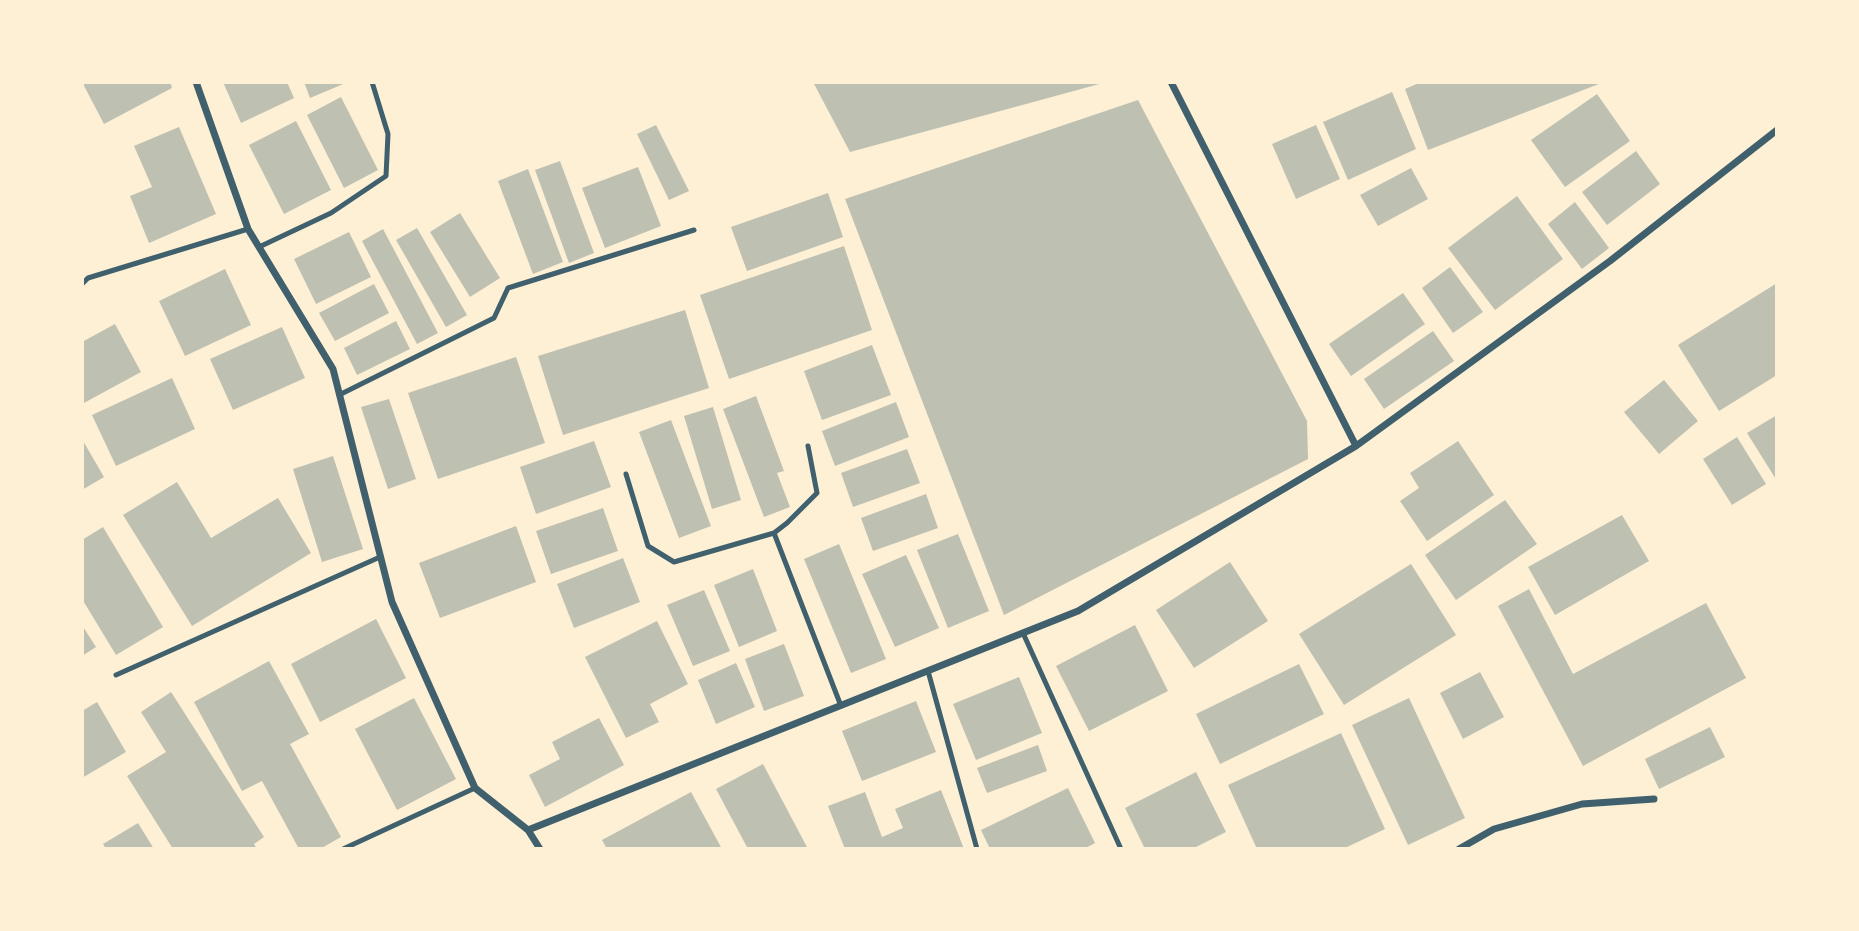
<!DOCTYPE html>
<style>
body{margin:0}
#map{position:relative;width:1859px;height:931px;overflow:hidden;background:#fdf0d5;font-family:"Asap Condensed",sans-serif}
canvas{display:block}
.frame{position:absolute;inset:0;border:84px solid #fdf0d5;pointer-events:none}
</style>
<div id="map">
<canvas width="1859" height="931"></canvas>
<div class="frame"></div>
</div>
<script>
const context = document.querySelector('canvas').getContext('2d');
context.lineJoin = 'round';
function fill(path, color) { context.fillStyle = color; context.fill(path, 'evenodd'); }
const poly = rows => new Path2D(rows.map(r => 'M' + r).join(''));
function strokePath(path, color, width, dash) { context.strokeStyle = color; context.lineWidth = width; context.lineCap = dash ? 'butt' : 'round'; context.setLineDash(dash || []); context.stroke(path); }
const building = poly([
 [82,82,170,82,172,88,104,124],
 [223,82,287,82,294,98,241,123],
 [304,82,348,82,310,98],
 [813,82,1103,82,1103,83,850,152],
 [1421,82,1604,82,1428,150,1405,89],
 [1392,92,1416,149,1348,180,1323,122],
 [1597,94,1630,141,1565,187,1531,140],
 [341,97,378,170,344,188,307,115],
 [1138,100,1307,421,1308,459,1004,615,845,199],
 [296,121,331,190,284,214,249,145],
 [656,125,689,191,669,200,637,134],
 [1316,125,1340,179,1296,199,1272,144],
 [179,127,216,214,149,243,130,196,152,187,134,146],
 [1636,151,1660,184,1607,225,1582,192],
 [560,161,594,253,569,263,535,170],
 [638,167,661,226,605,248,582,188],
 [1411,168,1428,199,1378,226,1360,195],
 [528,169,563,262,533,274,498,181],
 [828,193,843,237,747,271,731,227],
 [1517,196,1563,259,1495,310,1448,248],
 [1575,202,1609,248,1582,269,1548,224],
 [460,213,500,278,470,297,430,232],
 [417,228,467,315,446,327,396,240],
 [383,229,438,333,417,344,362,241],
 [349,232,371,277,316,304,294,259],
 [844,246,872,330,729,379,700,295],
 [1450,267,1483,312,1453,333,1422,288],
 [225,269,251,325,185,356,159,301],
 [1777,283,1777,375,1719,411,1678,345],
 [374,284,389,313,335,341,319,313],
 [1403,293,1425,324,1351,376,1329,344],
 [685,310,709,388,563,435,538,356],
 [396,321,410,349,357,375,344,348],
 [115,324,141,372,82,404,82,342],
 [282,327,305,378,233,410,210,359],
 [1433,331,1454,361,1384,409,1364,379],
 [872,345,891,395,822,420,804,371],
 [516,357,545,443,438,479,408,393],
 [172,378,195,429,116,466,92,415],
 [1664,380,1698,421,1659,454,1624,412],
 [756,396,784,471,777,473,790,507,764,517,723,409],
 [389,399,416,479,388,489,361,407],
 [896,402,909,437,835,466,822,431],
 [713,407,741,500,712,509,684,416],
 [1777,415,1777,481,1747,433],
 [671,420,711,526,679,538,639,432],
 [1737,437,1766,484,1732,505,1703,459],
 [82,439,104,477,82,490],
 [594,441,611,487,536,514,520,467],
 [1458,441,1494,495,1427,541,1400,501,1419,488,1410,473],
 [907,449,920,483,853,507,841,473],
 [333,456,363,549,322,562,293,469],
 [177,482,211,538,278,498,311,553,192,626,123,515],
 [926,494,938,528,873,551,861,518],
 [1505,500,1537,544,1456,600,1425,555],
 [603,508,618,551,551,574,536,531],
 [1622,515,1649,561,1555,615,1528,567],
 [516,526,536,582,440,618,419,563],
 [103,527,163,627,116,655,82,599,82,540],
 [958,534,989,611,948,628,917,550],
 [839,544,886,659,851,673,804,559],
 [906,555,939,628,895,647,862,574],
 [623,558,640,602,574,628,557,584],
 [1230,562,1268,621,1194,668,1156,610],
 [1411,564,1456,635,1344,705,1299,634],
 [753,569,777,631,739,647,714,585],
 [1529,589,1573,674,1706,603,1746,678,1583,766,1498,606],
 [704,590,730,651,693,666,667,605],
 [376,619,406,678,320,722,291,664],
 [657,621,688,684,650,704,659,722,626,738,585,657],
 [82,625,96,647,82,656],
 [1135,625,1168,691,1089,731,1056,666],
 [784,644,804,696,764,711,745,659],
 [269,661,309,734,290,744,341,837,320,849,299,849,262,781,242,791,194,702],
 [736,663,755,707,716,724,698,680],
 [1299,664,1324,714,1220,764,1196,714],
 [1480,672,1504,717,1463,739,1440,693],
 [1019,677,1042,733,976,760,953,704],
 [171,692,264,837,254,844,257,849,173,849,127,776,166,752,141,712],
 [414,698,456,779,397,810,355,729],
 [1409,698,1465,818,1408,845,1352,725],
 [916,701,936,752,862,781,842,731],
 [97,702,126,752,82,778,82,711],
 [599,718,624,765,545,807,529,775,560,759,552,742],
 [1710,727,1725,757,1659,789,1645,759],
 [1341,733,1385,829,1343,849,1257,849,1228,785],
 [1038,745,1047,771,987,793,977,768],
 [763,764,808,849,748,849,716,789],
 [1196,772,1226,832,1192,849,1145,849,1125,808],
 [1068,788,1095,843,1084,849,990,849,981,830],
 [941,790,964,849,845,849,828,806,865,792,882,837,903,828,895,809],
 [691,792,722,849,607,849,602,840],
 [138,823,154,849,106,849,103,844]
]);
const service = poly([
 [259,247,331,213,386,176,388,134,372,82],
 [82,284,88,278,248,229],
 [339,395,494,318,508,288,694,230],
 [626,474,648,546,674,562,774,533,787,523,817,493,808,446],
 [774,533,841,706],
 [1023,633,1121,849],
 [928,671,977,849],
 [116,675,380,557],
 [343,849,475,788]
]);
const minor = poly([
 [196,82,248,229,333,369,392,602,475,788,528,830,540,849],
 [1171,82,1356,446],
 [528,830,1078,611,1356,446,1610,261,1777,130],
 [1459,849,1494,829,1582,804,1654,799]
]);
fill(building, '#bec0b2');
strokePath(service, '#3f606c', 5);
strokePath(minor, '#3f606c', 7);
</script>
